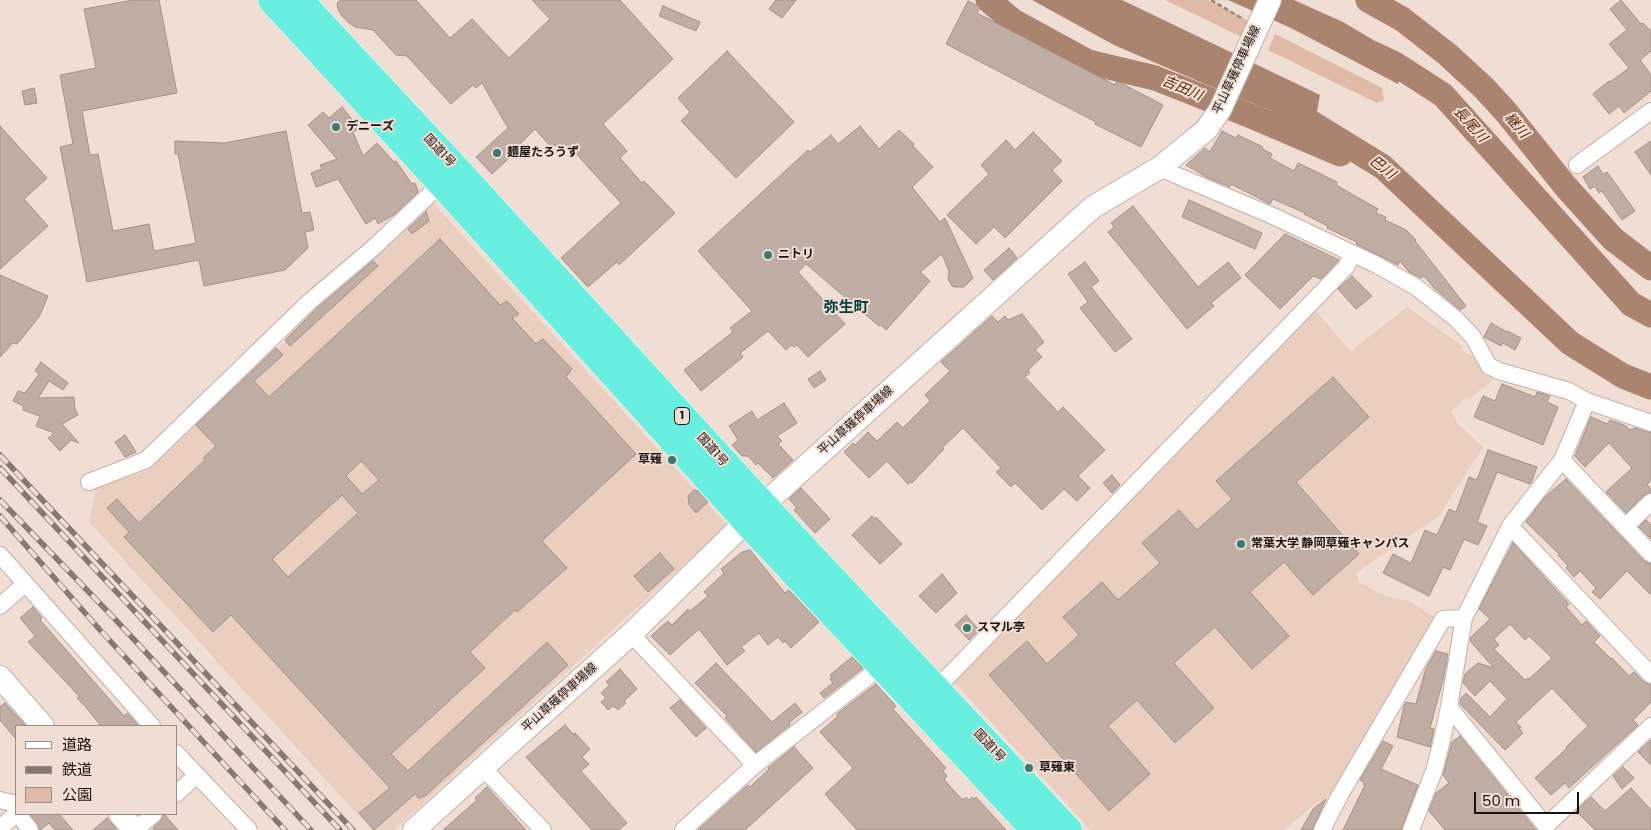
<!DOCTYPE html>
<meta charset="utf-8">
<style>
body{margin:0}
#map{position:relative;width:1651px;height:830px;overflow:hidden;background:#f0ddd3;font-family:Poppins,"Noto Sans JP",sans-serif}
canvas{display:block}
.legend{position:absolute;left:15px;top:725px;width:162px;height:90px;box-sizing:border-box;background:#f0ddd3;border:1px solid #9a8c85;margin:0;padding:6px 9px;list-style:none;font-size:15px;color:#19130f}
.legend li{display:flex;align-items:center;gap:10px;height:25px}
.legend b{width:25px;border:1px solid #9a8c85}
.scale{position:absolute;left:1474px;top:792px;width:105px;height:22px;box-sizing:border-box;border:2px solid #19130f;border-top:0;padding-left:6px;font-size:15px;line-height:18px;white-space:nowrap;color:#19130f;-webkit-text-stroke:4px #f0ddd3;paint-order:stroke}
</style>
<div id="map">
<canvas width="1651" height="830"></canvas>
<ul class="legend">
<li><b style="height:6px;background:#fff"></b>道路</li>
<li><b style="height:6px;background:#857972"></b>鉄道</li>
<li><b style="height:14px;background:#dfbba7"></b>公園</li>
</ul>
<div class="scale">50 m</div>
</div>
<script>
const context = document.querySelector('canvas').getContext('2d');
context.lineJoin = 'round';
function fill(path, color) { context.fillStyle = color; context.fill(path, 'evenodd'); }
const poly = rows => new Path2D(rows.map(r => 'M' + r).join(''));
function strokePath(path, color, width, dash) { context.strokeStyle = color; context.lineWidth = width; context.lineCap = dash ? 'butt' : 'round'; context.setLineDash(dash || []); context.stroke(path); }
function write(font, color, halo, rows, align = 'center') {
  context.font = font + ' Poppins,"Noto Sans JP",sans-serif'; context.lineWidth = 4; context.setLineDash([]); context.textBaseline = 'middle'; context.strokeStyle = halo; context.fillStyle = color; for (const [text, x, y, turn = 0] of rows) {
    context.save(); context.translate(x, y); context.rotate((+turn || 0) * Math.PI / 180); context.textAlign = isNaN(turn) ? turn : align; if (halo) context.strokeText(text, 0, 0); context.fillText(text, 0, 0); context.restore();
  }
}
const built = poly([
 [433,203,727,525,394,830,372,830,89,522,96,487,147,471],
 [1407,307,1462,346,1461,349,1483,363,1494,375,1490,383,1471,397,1464,400,1451,411,1458,424,1483,447,1439,516,1356,573,1359,582,1388,597,1409,601,1438,619,1341,790,1316,803,1284,830,1091,830,952,680,1315,310,1351,351]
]);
const green = poly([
 [1165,0,1208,0,1251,22,1244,38],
 [1275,34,1382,88,1384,100,1377,103,1268,50]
]);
const water = poly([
 [1032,0,1122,0,1320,95,1314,128,1200,82,1114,45],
 [1228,0,1294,0,1343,22,1407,60,1398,84,1291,28]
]);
const river = poly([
 [988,0,1013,21,1088,62,1155,78,1256,118,1340,154],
 [1368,0,1402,19,1447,54,1484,88,1506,112,1566,187,1613,239,1651,268],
 [1374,54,1395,64,1443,95,1631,304,1651,315],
 [1284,106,1383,167,1570,343,1623,376,1651,387]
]);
const building = poly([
 [133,0,159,0,177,93,82,111,90,155,98,154,113,231,149,224,154,251,196,243,178,154,175,154,175,141,225,143,286,131,302,213,310,212,314,230,305,232,308,248,285,270,204,286,199,260,87,282,60,147,73,144,60,75,96,68,84,9,133,0],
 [341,0,416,0,450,38,472,19,509,58,550,19,532,0,620,0,673,59,603,124,627,151,620,158,642,183,644,181,675,213,619,265,617,262,588,287,561,258,621,203,569,146,565,150,560,146,558,148,555,145,552,148,535,129,518,146,520,148,492,174,476,157,508,128,482,83,476,88,473,85,451,104,407,56,396,55,373,30,355,27,348,22,342,16,338,9,337,3,341,0],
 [776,0,796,0,782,18,769,9,776,0],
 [1621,0,1641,24,1643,23,1651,31,1651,51,1640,60,1651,75,1651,91,1624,113,1619,106,1609,114,1593,94,1609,81,1610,82,1629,68,1609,44,1627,30,1610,9,1621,0],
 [968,1,980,7,977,13,1115,85,1117,81,1163,105,1141,147,1095,124,1096,122,946,44,968,1],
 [663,6,700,22,696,31,659,16,663,6],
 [727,51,794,122,736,178,681,121,690,112,678,98,727,51],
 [34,88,37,103,25,105,22,91,34,88],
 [342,107,359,128,353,132,363,156,377,143,394,162,396,161,412,184,415,183,418,192,395,214,378,224,375,218,366,224,338,179,316,187,311,173,322,169,320,165,337,159,308,125,323,112,329,118,342,107],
 [0,126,47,178,24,199,48,226,0,269,0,126],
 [860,126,879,149,899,130,914,144,913,146,933,167,912,187,940,222,945,218,973,278,964,287,956,287,952,286,948,279,949,271,942,254,920,272,930,281,886,330,881,325,879,326,806,264,798,272,845,324,808,357,797,345,794,347,792,345,786,350,768,331,740,353,743,357,701,391,684,370,733,332,730,328,752,311,698,251,808,150,810,152,831,135,838,144,860,126],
 [1222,131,1236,138,1238,135,1263,147,1262,149,1272,154,1270,158,1294,171,1298,163,1313,170,1337,182,1336,185,1378,209,1376,213,1386,217,1385,220,1406,230,1416,240,1415,241,1466,306,1460,310,1434,288,1424,276,1421,278,1409,272,1400,261,1398,265,1356,244,1357,242,1327,228,1328,226,1304,214,1305,213,1273,199,1270,204,1231,184,1230,187,1206,177,1186,165,1205,148,1210,152,1222,131],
 [1033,132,1062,161,1052,170,1062,181,1005,238,994,227,976,244,947,215,989,174,981,165,1006,140,1015,150,1033,132],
 [1651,141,1651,175,1635,152,1651,141],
 [1598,166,1603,174,1607,172,1635,211,1622,220,1602,191,1599,193,1595,186,1590,189,1583,177,1598,166],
 [1189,200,1262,233,1255,249,1182,217,1189,200],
 [1133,206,1198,287,1228,262,1241,278,1211,303,1214,306,1187,329,1108,232,1114,227,1111,223,1133,206],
 [426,212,429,221,412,234,408,229,426,212],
 [1285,234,1339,260,1321,279,1313,276,1280,309,1245,275,1285,234],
 [440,239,500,305,507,301,519,314,512,318,536,344,543,339,572,369,566,377,636,454,542,541,567,568,517,612,515,610,470,652,485,668,391,754,408,771,547,642,568,665,424,797,423,796,419,799,415,794,374,830,359,813,390,788,231,615,213,632,124,537,129,532,107,508,117,499,139,523,205,460,203,458,216,446,196,425,276,348,283,355,254,381,269,397,440,239],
 [361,461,379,480,362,494,346,476,361,461],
 [342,495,358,513,288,577,272,559,342,495],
 [1009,248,1017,258,993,280,984,270,1009,248],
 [373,261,378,266,290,346,285,340,316,309,373,261],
 [1085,262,1099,281,1091,287,1132,339,1115,352,1080,308,1088,302,1068,274,1085,262],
 [0,275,48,296,39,317,17,344,13,343,0,357,0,275],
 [1352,276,1372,296,1356,309,1338,289,1352,276],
 [1022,314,1044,342,1035,350,1042,357,1028,370,1030,372,1025,377,1058,412,1063,407,1105,450,1078,476,1090,488,1077,501,1064,489,1042,510,1015,483,1011,487,996,472,1001,468,963,428,942,448,944,449,912,483,911,482,908,484,887,461,869,478,844,452,853,443,855,445,868,432,877,441,897,422,903,428,930,401,925,395,950,371,941,362,992,316,998,322,1005,316,1008,320,1022,314],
 [1491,323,1507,332,1507,331,1521,338,1515,350,1503,343,1501,346,1484,337,1491,323],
 [41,362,68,383,63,390,49,381,38,398,74,397,75,409,78,415,62,424,79,443,71,440,60,451,48,438,54,433,36,426,40,416,23,410,24,406,13,401,18,391,25,393,39,374,35,371,41,362],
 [820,371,826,380,814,388,808,379,820,371],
 [1333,377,1369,417,1296,482,1359,554,1313,595,1284,562,1250,592,1289,636,1252,669,1215,627,1174,663,1214,708,1175,743,1137,700,1108,726,1150,774,1109,811,989,675,1027,641,1047,664,1079,635,1063,617,1102,582,1118,600,1160,563,1142,543,1179,510,1197,530,1232,499,1216,481,1333,377],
 [1502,384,1535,397,1537,392,1550,396,1547,402,1558,407,1543,445,1474,417,1483,396,1495,401,1502,384],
 [784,403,797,423,777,436,782,441,778,444,793,460,773,478,758,463,756,465,748,456,742,456,732,445,738,440,729,426,752,411,757,420,784,403],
 [1591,417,1607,424,1610,420,1624,425,1630,430,1635,428,1651,433,1651,480,1647,485,1651,489,1651,492,1644,495,1626,513,1606,492,1632,468,1609,443,1585,467,1575,456,1591,417],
 [125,435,136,452,125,457,115,442,125,435],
 [1488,450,1537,467,1531,483,1530,484,1497,472,1477,522,1487,526,1478,545,1464,539,1450,570,1443,567,1429,596,1383,573,1393,554,1411,563,1425,530,1437,535,1449,509,1456,512,1469,477,1477,480,1488,450],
 [1112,475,1120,485,1112,493,1103,483,1112,475],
 [1566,479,1644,561,1651,564,1651,595,1627,571,1600,599,1592,592,1596,588,1580,571,1574,577,1566,568,1568,566,1558,555,1559,554,1526,522,1545,497,1566,479],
 [801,488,830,519,815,533,794,510,797,508,789,499,801,488],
 [694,490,698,491,708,502,696,513,689,504,688,496,694,490],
 [872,516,875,519,876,517,902,544,880,564,852,535,872,516],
 [1646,520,1651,525,1651,539,1639,527,1646,520],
 [1513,543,1569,604,1566,607,1582,625,1586,621,1600,636,1594,642,1611,659,1612,658,1629,676,1634,672,1644,682,1651,685,1651,702,1633,720,1638,725,1569,788,1565,783,1551,795,1535,778,1567,748,1566,747,1588,726,1552,688,1516,722,1521,727,1519,728,1523,733,1505,750,1460,704,1461,698,1466,693,1490,717,1507,699,1490,681,1475,696,1463,683,1465,674,1478,663,1494,668,1470,641,1471,637,1490,619,1479,609,1513,543],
 [1510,624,1525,640,1529,636,1552,658,1529,679,1528,678,1525,680,1494,649,1499,645,1494,639,1510,624],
 [750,550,785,593,789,590,819,622,791,648,785,641,783,643,778,637,768,645,759,633,741,647,745,651,727,665,699,629,670,655,651,636,668,621,672,625,688,609,690,611,708,596,704,592,724,573,721,569,742,552,750,550],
 [660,553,674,569,648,592,634,576,660,553],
 [942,574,957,593,936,613,919,596,942,574],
 [33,607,42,618,40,620,124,716,127,713,139,726,101,726,85,706,77,698,79,696,28,642,35,636,20,618,33,607],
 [966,615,979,630,969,640,955,625,966,615],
 [1436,651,1448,654,1443,680,1430,728,1434,729,1430,747,1397,737,1404,706,1406,702,1416,704,1426,668,1436,651],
 [852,657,863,668,824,698,820,693,833,683,830,679,832,678,830,675,852,657],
 [716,663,772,722,795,703,802,712,789,723,790,725,756,752,725,718,727,716,695,683,716,663],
 [620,669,637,689,624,701,626,703,618,710,613,706,608,710,601,702,606,698,601,693,610,685,606,682,620,669],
 [876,684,896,706,893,709,946,768,943,771,947,776,944,779,953,790,963,800,966,797,969,800,972,797,974,799,976,797,1006,830,857,830,825,794,853,768,820,732,838,716,837,714,876,684],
 [680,700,706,728,696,737,670,708,680,700],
 [5,703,26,726,16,726,16,739,0,720,0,707,5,703],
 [565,725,573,734,575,733,590,749,582,757,589,764,581,771,627,823,619,830,592,830,526,757,565,725],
 [1460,736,1536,830,1445,830,1429,811,1436,793,1449,783,1443,775,1452,742,1460,736],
 [1651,740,1651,765,1638,752,1651,740],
 [1383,741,1393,746,1381,769,1418,785,1401,830,1343,830,1365,785,1363,784,1364,782,1360,780,1383,741],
 [794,747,813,768,745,830,698,830,748,785,750,787,769,769,768,768,794,747],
 [1623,767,1634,778,1622,789,1613,776,1623,767],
 [487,787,526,830,443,830,477,800,475,798,487,787],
 [1631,788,1651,810,1651,830,1595,830,1576,811,1591,797,1605,811,1631,788],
 [1326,799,1312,830,1301,830,1313,809,1326,799],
 [30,814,59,814,73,830,55,830,49,823,40,830,38,824,30,814],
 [164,814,178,830,154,830,153,828,161,821,164,814],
 [107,818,117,830,93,830,107,818]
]);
const path = poly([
 [1211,0,1243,19]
]);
const street = poly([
 [1577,165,1651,111],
 [1159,168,1273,216,1375,264,1416,287,1456,319,1473,337,1489,366,1499,371,1569,391,1587,401,1651,423],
 [1562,460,1651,554],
 [89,482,146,460,309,302,373,248,447,178],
 [1510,526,1651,675],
 [1625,527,1651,502],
 [0,555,152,726],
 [0,606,25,584],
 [631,634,755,765],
 [931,694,1346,267,1353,254],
 [1449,707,1546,826,1651,726],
 [176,753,249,830],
 [482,767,543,830],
 [176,794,196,776],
 [0,800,16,804],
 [18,814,30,830],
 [0,828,16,814],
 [135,830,154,814],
 [683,830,755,765,882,666],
 [1322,830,1340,795,1443,619,1464,618],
 [1411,830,1434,771,1441,744,1449,707,1464,618,1510,526,1562,460,1587,401]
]);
const secondary = poly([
 [0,677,43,726],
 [120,814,135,830],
 [414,830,631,634,763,505,1093,207,1159,168,1206,130,1220,110,1270,0]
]);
const highway = poly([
 [272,0,441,183,747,522,1035,830],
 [299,0,457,170,763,505,1068,830]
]);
const rail = poly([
 [0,455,353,830],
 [0,468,340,830],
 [0,500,113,617,311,830],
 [0,516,100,630,285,830]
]);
const markers = [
 [336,127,5,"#357b73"],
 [497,153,5,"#357b73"],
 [768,255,5,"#357b73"],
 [672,460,5,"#357b73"],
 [1241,544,5,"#357b73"],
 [967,628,5,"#357b73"],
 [1029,768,5,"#357b73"]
];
const shields = [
 [682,416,15]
];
const shieldNames = [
 ["1",682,416]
];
const streetNames = [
 ["平山草薙停車場線",1237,70,-65],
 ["国道1号",439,151,47],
 ["平山草薙停車場線",856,421,-42],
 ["国道1号",712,450,48],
 ["平山草薙停車場線",560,698,-42],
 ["国道1号",989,746,47]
];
const poiNames = [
 ["デニーズ",346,127],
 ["麺屋たろうず",507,153],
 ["ニトリ",778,255],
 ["草薙",662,460,"right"],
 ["常葉大学 静岡草薙キャンパス",1251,544],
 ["スマル亭",977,628],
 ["草薙東",1039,768]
];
const waterNames = [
 ["吉田川",1182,89,23],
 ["長尾川",1470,125,48],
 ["継川",1516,126,49],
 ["巴川",1382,168,38]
];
const quarterNames = [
 ["弥生町",846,308]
];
fill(built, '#eacfc1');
fill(green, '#dfbba7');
fill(water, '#ab8470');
strokePath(river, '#ab8470', 25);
fill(building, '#c0ada4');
strokePath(building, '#a39187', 1);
strokePath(street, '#c2b0a6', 18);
strokePath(secondary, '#c2b0a6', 24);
strokePath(highway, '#fff', 29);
strokePath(path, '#978982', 2.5, [5, 2.5]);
strokePath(street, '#fff', 16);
strokePath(secondary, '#fff', 22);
strokePath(highway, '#68efdf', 28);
strokePath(rail, '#857972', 5.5);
strokePath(rail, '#f0ddd3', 4, [11]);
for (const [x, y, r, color] of markers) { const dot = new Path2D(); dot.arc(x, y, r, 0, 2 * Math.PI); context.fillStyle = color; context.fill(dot); strokePath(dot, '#f0ddd3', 2); }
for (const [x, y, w] of shields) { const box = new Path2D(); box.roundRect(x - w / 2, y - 8.5, w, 17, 4); context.fillStyle = '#f0ddd3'; context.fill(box); strokePath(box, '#19130f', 1); }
write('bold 11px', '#19130f', null, shieldNames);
write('12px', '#19130f', '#f0ddd3', streetNames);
write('bold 12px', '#19130f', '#f0ddd3', poiNames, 'left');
write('italic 14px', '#5b2805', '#f0ddd3', waterNames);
write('bold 15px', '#01423c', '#f0ddd3', quarterNames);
</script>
